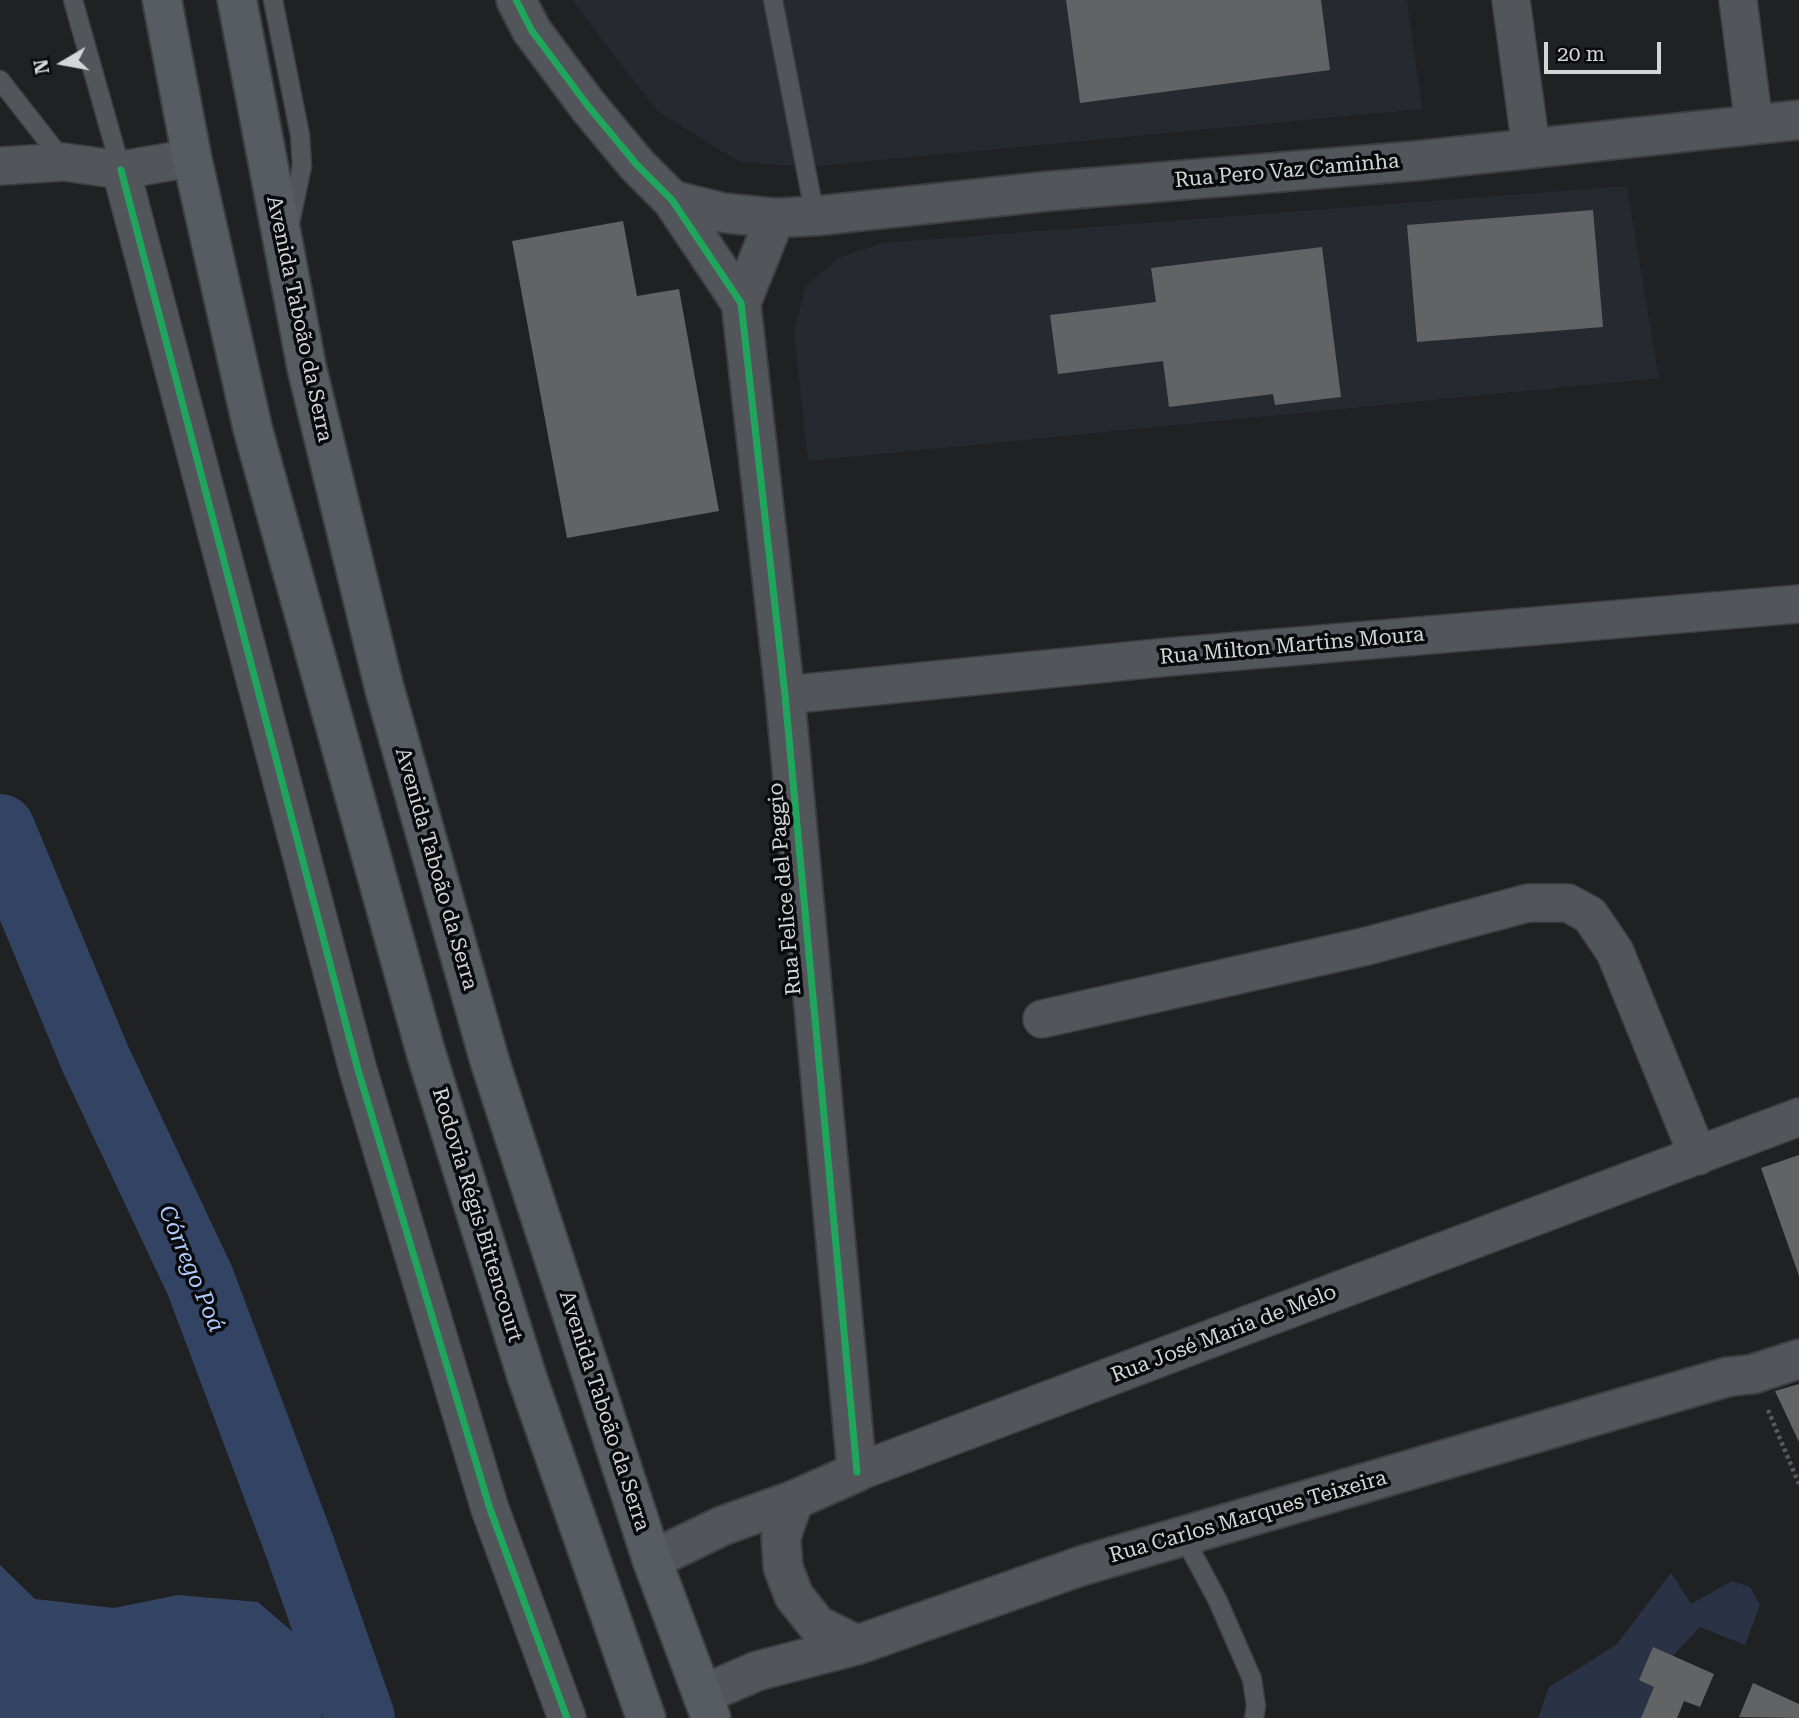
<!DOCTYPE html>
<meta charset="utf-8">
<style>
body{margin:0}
#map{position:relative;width:1799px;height:1718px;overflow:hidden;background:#202123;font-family:"Roboto Serif",serif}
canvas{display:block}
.north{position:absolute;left:28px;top:28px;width:70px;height:70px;-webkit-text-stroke:5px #090a0c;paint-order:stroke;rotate:260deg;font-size:19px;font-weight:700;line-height:28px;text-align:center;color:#d3d5d7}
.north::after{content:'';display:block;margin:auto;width:24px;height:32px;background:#d3d5d7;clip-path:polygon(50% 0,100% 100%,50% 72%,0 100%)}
.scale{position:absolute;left:1544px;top:42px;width:117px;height:32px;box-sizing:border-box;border:4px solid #d3d5d7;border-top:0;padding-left:9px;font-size:21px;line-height:24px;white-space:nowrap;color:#d3d5d7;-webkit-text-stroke:5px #090a0c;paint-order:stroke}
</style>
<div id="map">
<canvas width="1799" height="1718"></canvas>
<div class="north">N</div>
<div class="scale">20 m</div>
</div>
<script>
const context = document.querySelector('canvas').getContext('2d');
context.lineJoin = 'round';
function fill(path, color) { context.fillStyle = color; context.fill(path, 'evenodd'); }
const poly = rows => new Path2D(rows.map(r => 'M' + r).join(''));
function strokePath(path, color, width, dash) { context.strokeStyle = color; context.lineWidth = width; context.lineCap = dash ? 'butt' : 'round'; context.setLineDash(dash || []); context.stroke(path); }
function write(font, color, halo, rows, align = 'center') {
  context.font = font + ' "Roboto Serif",serif'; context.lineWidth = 7; context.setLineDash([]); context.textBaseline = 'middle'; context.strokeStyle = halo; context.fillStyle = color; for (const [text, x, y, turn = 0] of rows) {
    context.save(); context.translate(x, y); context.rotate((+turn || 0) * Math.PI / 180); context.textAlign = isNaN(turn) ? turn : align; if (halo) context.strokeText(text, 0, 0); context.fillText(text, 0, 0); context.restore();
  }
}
const built = poly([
 [572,0,1407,0,1422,109,806,167,740,162,657,111],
 [1627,186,1659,378,808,461,794,332,806,286,840,257,882,243]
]);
const green = poly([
 [1671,1573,1691,1604,1732,1581,1750,1587,1760,1605,1745,1645,1700,1627,1668,1661,1645,1718,1538,1718,1549,1687,1616,1645]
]);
const forest = poly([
 [0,1565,35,1599,114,1608,178,1595,258,1602,309,1646,322,1718,0,1718]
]);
const river = poly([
 [0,829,95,1058,200,1281,301,1550,360,1718]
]);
const building = poly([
 [1066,0,1321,0,1330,70,1080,103],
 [1593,210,1603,327,1417,342,1407,225],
 [623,221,637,296,679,289,719,511,567,538,512,241],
 [1322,247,1341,397,1275,405,1273,394,1169,407,1163,361,1058,374,1050,315,1156,302,1151,268],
 [1799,1155,1799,1276,1761,1168],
 [1799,1384,1799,1442,1775,1391],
 [1653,1647,1714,1674,1700,1707,1684,1701,1677,1718,1641,1718,1654,1687,1639,1680],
 [1753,1683,1799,1704,1799,1718,1739,1717]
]);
const path = poly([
 [1768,1410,1799,1484]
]);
const service = poly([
 [73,0,121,170],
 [273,0,300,135,302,166,290,223],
 [773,0,815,216],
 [0,80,64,162],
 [1183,1536,1217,1599,1252,1679,1256,1706,1254,1718]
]);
const minor = poly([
 [1511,0,1531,148],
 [1738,0,1754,125],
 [0,166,64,162,121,170,192,158],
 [121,170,358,1070,490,1509,567,1718],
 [785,695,1168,657,1799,604],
 [1042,1019,1367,946,1528,903,1568,903,1590,915,1615,952,1698,1156],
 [857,1472,1799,1117]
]);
const tertiary = poly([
 [516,0,532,31,588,106,637,165,672,200,741,303,785,695,857,1472,794,1500,722,1526,652,1560],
 [672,200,724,213,775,218,815,216,1050,191,1414,161,1799,120],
 [741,303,775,218],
 [794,1500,781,1537,783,1567,794,1596,817,1625,857,1645],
 [702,1695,757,1671,857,1645,1081,1566,1727,1377,1753,1374,1799,1359]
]);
const motorway = poly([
 [162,0,192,158,253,430,426,1053,527,1377,646,1718],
 [237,0,307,369,384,687,490,1062,652,1560,711,1718]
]);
const cycleway = poly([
 [516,0,532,31,588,106,637,165,672,200,741,303,785,695,857,1472],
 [121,170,358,1070,490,1509,567,1718]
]);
const streetNames = [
 ["Rua Pero Vaz Caminha",1287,171,-5],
 ["Avenida Taboão da Serra",299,319,78],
 ["Rua Milton Martins Moura",1292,646,-5],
 ["Avenida Taboão da Serra",436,869,74],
 ["Rua Felice del Paggio",785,889,-95],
 ["Rodovia Régis Bittencourt",477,1215,73],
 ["Rua José Maria de Melo",1224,1334,-21],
 ["Avenida Taboão da Serra",604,1411,72],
 ["Rua Carlos Marques Teixeira",1248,1517,-16]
];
const waterNames = [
 ["Córrego Poá",191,1269,67]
];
fill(built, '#262930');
fill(green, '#2a3346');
fill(forest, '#344463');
strokePath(river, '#324364', 70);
fill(building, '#626364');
strokePath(service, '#3d3e3f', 21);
strokePath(minor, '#3d3e3f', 40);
strokePath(tertiary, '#3d3e3f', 42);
strokePath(motorway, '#3d3e3f', 42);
strokePath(path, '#585a5d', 4.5, [3.5, 3.5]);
strokePath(service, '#52555a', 18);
strokePath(minor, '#52555a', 37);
strokePath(tertiary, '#52555a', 38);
strokePath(motorway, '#575c63', 38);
strokePath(cycleway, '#20a55d', 7);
write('21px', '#d3d5d7', '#090a0c', streetNames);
write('italic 23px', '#b1cbfe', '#090a0c', waterNames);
</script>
